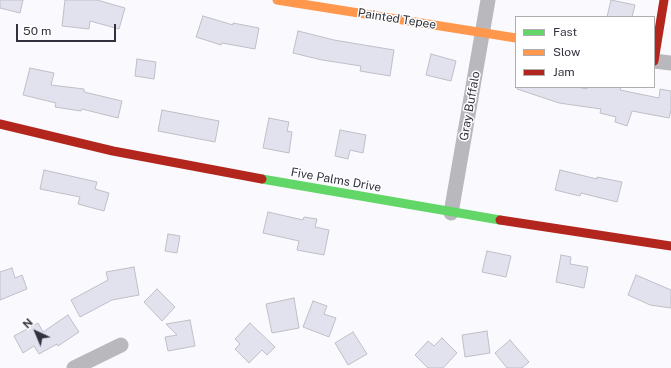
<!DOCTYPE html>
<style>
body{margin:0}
#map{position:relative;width:671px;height:368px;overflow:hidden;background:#f9f9fe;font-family:"Public Sans",sans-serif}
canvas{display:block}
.legend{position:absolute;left:515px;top:16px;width:140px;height:72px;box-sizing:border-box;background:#fff;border:1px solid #adadb2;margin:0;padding:5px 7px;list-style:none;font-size:12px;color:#32323f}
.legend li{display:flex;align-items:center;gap:8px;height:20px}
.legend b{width:20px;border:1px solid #adadb2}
.north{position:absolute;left:16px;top:312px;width:40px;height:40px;-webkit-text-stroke:3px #fff;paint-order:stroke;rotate:316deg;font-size:11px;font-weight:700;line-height:16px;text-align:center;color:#32323f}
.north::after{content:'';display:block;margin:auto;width:14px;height:18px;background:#32323f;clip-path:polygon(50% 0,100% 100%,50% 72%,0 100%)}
.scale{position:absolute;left:16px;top:24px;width:100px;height:18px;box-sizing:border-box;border:2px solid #32323f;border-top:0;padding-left:5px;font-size:12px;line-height:14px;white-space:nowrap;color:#32323f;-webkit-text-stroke:3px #fff;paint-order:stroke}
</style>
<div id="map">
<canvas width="671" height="368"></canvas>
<ul class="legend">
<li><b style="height:5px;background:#63d668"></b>Fast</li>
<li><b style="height:5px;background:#ff974d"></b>Slow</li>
<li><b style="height:5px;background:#b3261e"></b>Jam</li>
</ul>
<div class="north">N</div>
<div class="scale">50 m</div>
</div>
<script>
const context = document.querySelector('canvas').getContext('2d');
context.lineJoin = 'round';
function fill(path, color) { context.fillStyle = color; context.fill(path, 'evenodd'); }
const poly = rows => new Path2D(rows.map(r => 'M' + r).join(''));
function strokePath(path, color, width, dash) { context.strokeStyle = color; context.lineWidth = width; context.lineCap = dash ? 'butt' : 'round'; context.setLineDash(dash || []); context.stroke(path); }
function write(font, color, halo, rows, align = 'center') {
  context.font = font + ' "Public Sans",sans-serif'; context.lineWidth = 3; context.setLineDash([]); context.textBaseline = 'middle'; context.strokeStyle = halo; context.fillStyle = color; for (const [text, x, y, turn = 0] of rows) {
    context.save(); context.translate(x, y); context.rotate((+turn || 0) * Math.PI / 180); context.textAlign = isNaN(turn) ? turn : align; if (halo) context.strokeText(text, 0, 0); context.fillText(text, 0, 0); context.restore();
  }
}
const building = poly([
 [0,0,23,0,20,13,0,8,0,0],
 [65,0,97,0,125,8,119,29,90,21,89,29,62,26,65,0],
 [611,0,635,5,632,17,607,17,611,0],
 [203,16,233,25,233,23,259,28,255,49,222,43,221,45,196,37,203,16],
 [298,31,334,40,394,50,390,76,360,71,361,66,322,60,293,53,298,31],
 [431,54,456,61,451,81,426,75,431,54],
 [137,59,156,62,154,79,135,76,137,59],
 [30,68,54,73,51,85,84,89,84,92,122,101,118,118,82,109,81,111,55,107,56,103,23,95,30,68],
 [517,87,577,87,587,89,587,87,621,87,620,90,659,98,660,89,671,91,671,110,669,118,632,111,627,126,615,122,616,117,600,113,601,109,559,103,517,89,517,87],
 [162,110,219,121,215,142,158,131,162,110],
 [269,118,289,122,287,131,292,132,289,153,263,148,269,118],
 [340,130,366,135,363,153,350,150,348,159,335,156,340,130],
 [44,170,97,182,95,189,109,193,104,211,78,204,80,197,40,189,44,170],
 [560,170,597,179,597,177,622,182,617,202,581,193,580,196,555,190,560,170],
 [268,212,303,220,304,217,317,219,315,227,329,230,324,255,297,250,299,241,263,233,268,212],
 [168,234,180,236,177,253,165,251,168,234],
 [487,251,511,256,506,277,482,272,487,251],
 [561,255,571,257,570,264,588,267,584,288,556,282,561,255],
 [134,267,139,295,112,300,80,317,71,300,108,280,106,272,134,267],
 [12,268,15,278,22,275,27,289,0,300,0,272,12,268],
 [636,275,671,290,671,308,650,305,628,295,636,275],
 [157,289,175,307,162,321,144,302,157,289],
 [294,298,299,328,272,333,266,304,294,298],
 [313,301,327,306,324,314,336,318,329,337,303,327,313,301],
 [68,315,79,332,58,346,57,344,39,354,34,346,23,353,14,336,38,323,43,332,68,315],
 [190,320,195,346,168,351,165,337,177,335,166,324,190,320],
 [250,323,275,347,267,355,262,350,249,363,235,349,240,344,235,339,250,323],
 [487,331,490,353,465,357,462,335,487,331],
 [353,332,367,354,348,365,335,343,353,332],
 [442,338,457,353,443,368,428,368,415,355,428,341,434,346,442,338],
 [510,340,529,362,522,368,507,368,495,353,510,340]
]);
const street = poly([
 [654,61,671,63],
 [451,213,488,0],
 [74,368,121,345]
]);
const fast = poly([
 [262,179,500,220]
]);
const slow = poly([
 [277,0,516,38]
]);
const jam = poly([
 [654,61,664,0],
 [0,124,113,151,262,179],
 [500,220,671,246]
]);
const streetNames = [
 ["Painted Tepee",397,19,9],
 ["Gray Buffalo",470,106,-80],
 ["Five Palms Drive",336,180,10]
];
fill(building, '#e2e2ef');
strokePath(building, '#bfbfc7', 1);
strokePath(street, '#b9b9bd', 15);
strokePath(fast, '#63d668', 9);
strokePath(slow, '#ff974d', 9);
strokePath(jam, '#b3261e', 9);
write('12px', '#32323f', '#fff', streetNames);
</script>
